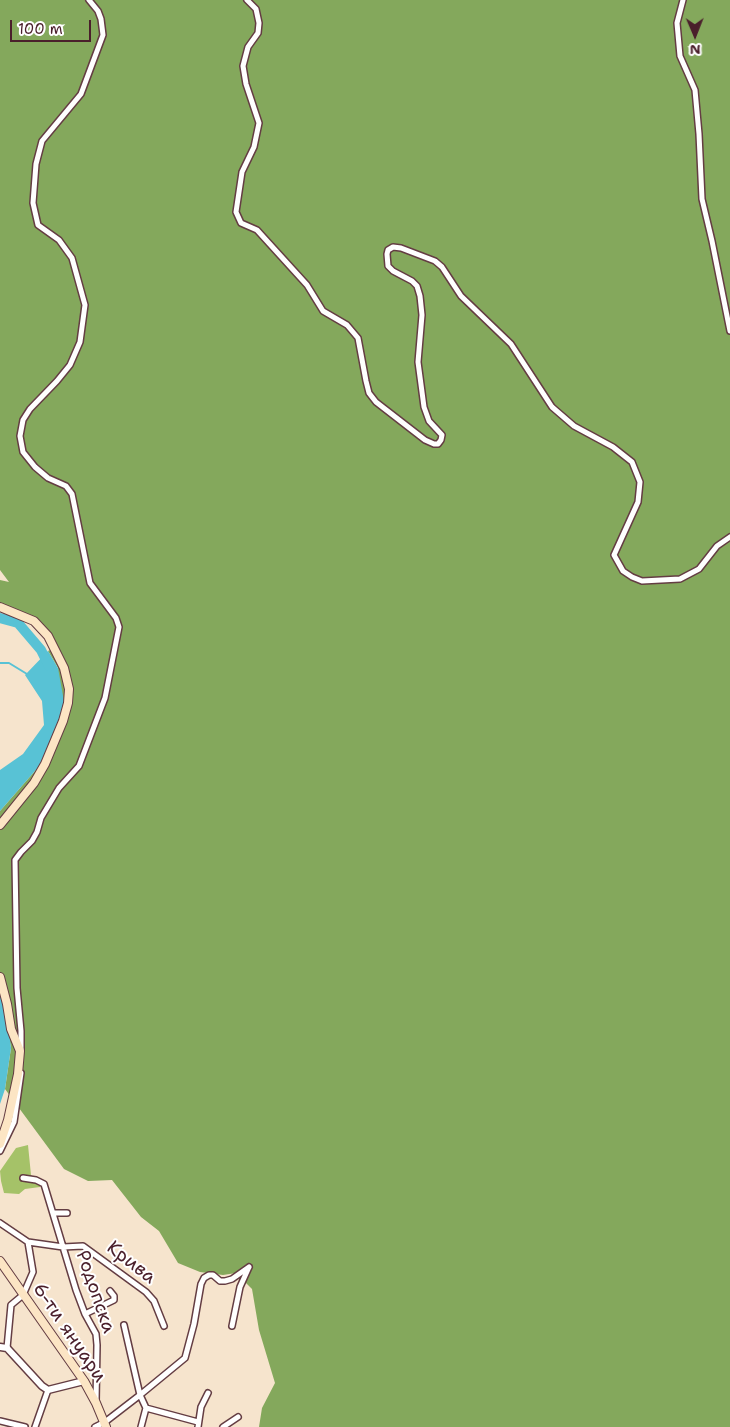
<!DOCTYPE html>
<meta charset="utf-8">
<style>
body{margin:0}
#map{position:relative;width:730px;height:1427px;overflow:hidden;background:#f6e4cd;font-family:"Shantell Sans",sans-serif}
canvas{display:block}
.north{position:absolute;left:670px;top:10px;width:50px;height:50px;-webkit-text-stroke:4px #fff;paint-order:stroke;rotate:179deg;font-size:14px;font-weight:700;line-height:20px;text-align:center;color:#4a1f2b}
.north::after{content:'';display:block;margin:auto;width:18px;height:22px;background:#4a1f2b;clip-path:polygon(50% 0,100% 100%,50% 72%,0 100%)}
.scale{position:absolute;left:10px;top:20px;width:81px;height:22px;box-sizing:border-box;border:2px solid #4a1f2b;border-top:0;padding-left:6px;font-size:15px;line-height:18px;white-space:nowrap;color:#4a1f2b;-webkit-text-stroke:4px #fff;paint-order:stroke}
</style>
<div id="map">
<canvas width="730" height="1427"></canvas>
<div class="north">N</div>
<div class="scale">100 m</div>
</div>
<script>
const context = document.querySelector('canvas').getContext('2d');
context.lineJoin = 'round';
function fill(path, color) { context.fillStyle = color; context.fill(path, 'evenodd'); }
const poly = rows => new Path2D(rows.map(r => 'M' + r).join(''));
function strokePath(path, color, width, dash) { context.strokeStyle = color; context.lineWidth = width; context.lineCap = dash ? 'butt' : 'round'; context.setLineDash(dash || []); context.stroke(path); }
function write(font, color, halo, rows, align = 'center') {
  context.font = font + ' "Shantell Sans",sans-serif'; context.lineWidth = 4; context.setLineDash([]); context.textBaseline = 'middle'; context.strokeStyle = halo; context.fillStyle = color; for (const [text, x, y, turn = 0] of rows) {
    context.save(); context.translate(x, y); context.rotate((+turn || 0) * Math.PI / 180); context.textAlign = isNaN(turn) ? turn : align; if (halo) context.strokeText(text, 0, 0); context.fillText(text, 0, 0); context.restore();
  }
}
const green = poly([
 [28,1145,31,1175,40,1183,40,1187,25,1189,19,1194,4,1193,1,1181,0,1171,16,1148]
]);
const forest = poly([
 [0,0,730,0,730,1427,259,1427,262,1408,275,1383,259,1330,252,1289,236,1273,223,1275,200,1272,178,1263,159,1231,141,1217,112,1180,88,1181,64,1169,5,1089,11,1048,0,987,0,811,41,764,58,668,48,651,57,647,44,628,0,606,0,580,9,582,0,570]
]);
const water = poly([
 [48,651,58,668,65,707,58,731,41,764,0,811,0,770,23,754,44,725,42,701,25,675],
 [0,987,5,1002,11,1048,5,1089,0,1104]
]);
const stream = poly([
 [0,663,9,663,27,674]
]);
const river = poly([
 [0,618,18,623,41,650,49,666]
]);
const minor = poly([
 [247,0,256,9,259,23,258,33,248,47,243,66,246,84,259,123,254,147,242,172,236,212,241,223,257,230,307,285,323,311,347,325,358,338,366,381,369,393,376,402,425,440,434,444,438,444,441,440,442,435,429,421,424,407,418,362,422,315,420,296,417,286,412,281,393,271,388,266,387,254,388,250,393,247,401,248,435,261,442,267,461,296,511,344,552,407,574,426,613,447,632,462,640,482,638,502,614,555,623,571,632,577,642,581,680,579,699,569,717,546,730,537],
 [683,0,677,23,680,56,695,90,699,134,702,199,712,241,730,331],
 [21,1049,21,1031,17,988,15,860,21,852,32,841,37,832,41,818,59,788,79,766,105,698,119,627,116,618,90,583,72,494,66,486,48,478,35,467,23,452,20,436,23,420,30,409,57,381,70,365,80,342,85,305,72,258,59,240,38,225,33,203,36,164,42,141,81,94,103,35,101,19,98,11,89,0],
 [0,1151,14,1122,21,1073],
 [23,1178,36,1180,44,1184,76,1290,85,1314,96,1334,97,1345,96,1402],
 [53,1213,67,1213],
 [0,1223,28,1242,63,1247,83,1246,146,1292,154,1301,164,1326],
 [85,1314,114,1300,114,1296,110,1291],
 [124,1325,140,1395,146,1408,198,1422],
 [232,1326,240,1287,249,1267],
 [7,1348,11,1305,23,1295,33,1272,28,1242],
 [0,1421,25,1427],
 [35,1427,48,1390],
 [95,1427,105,1422,140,1395,185,1358,194,1324,201,1284,204,1278,209,1275,213,1275,220,1281,225,1281,232,1279,249,1267],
 [141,1427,146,1408],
 [198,1427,201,1407,208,1393],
 [223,1427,238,1417]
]);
const tertiary = poly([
 [0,1347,7,1348,42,1386,48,1390,84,1381]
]);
const secondary = poly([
 [0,607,34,621,48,636,64,668,69,689,68,703,63,721,45,764,34,783,0,825],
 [0,977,7,1004,11,1029,20,1051,18,1074,8,1120,0,1144],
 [0,1261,84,1381,96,1403,106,1427]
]);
const streetNames = [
 ["Крива",131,1263,38],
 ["Родопска",95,1292,71],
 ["6-ти януари",69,1333,56]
];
fill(green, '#a5c268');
fill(forest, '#84a85c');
fill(water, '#58c2d5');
strokePath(stream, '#58c2d5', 2);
strokePath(river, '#58c2d5', 10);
strokePath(minor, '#643d43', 8);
strokePath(tertiary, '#643d43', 9);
strokePath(secondary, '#643d43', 10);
strokePath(minor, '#fff', 5);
strokePath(tertiary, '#fff', 6);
strokePath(secondary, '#fce5c4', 8);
write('19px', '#4a1f2b', '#fff', streetNames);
</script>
